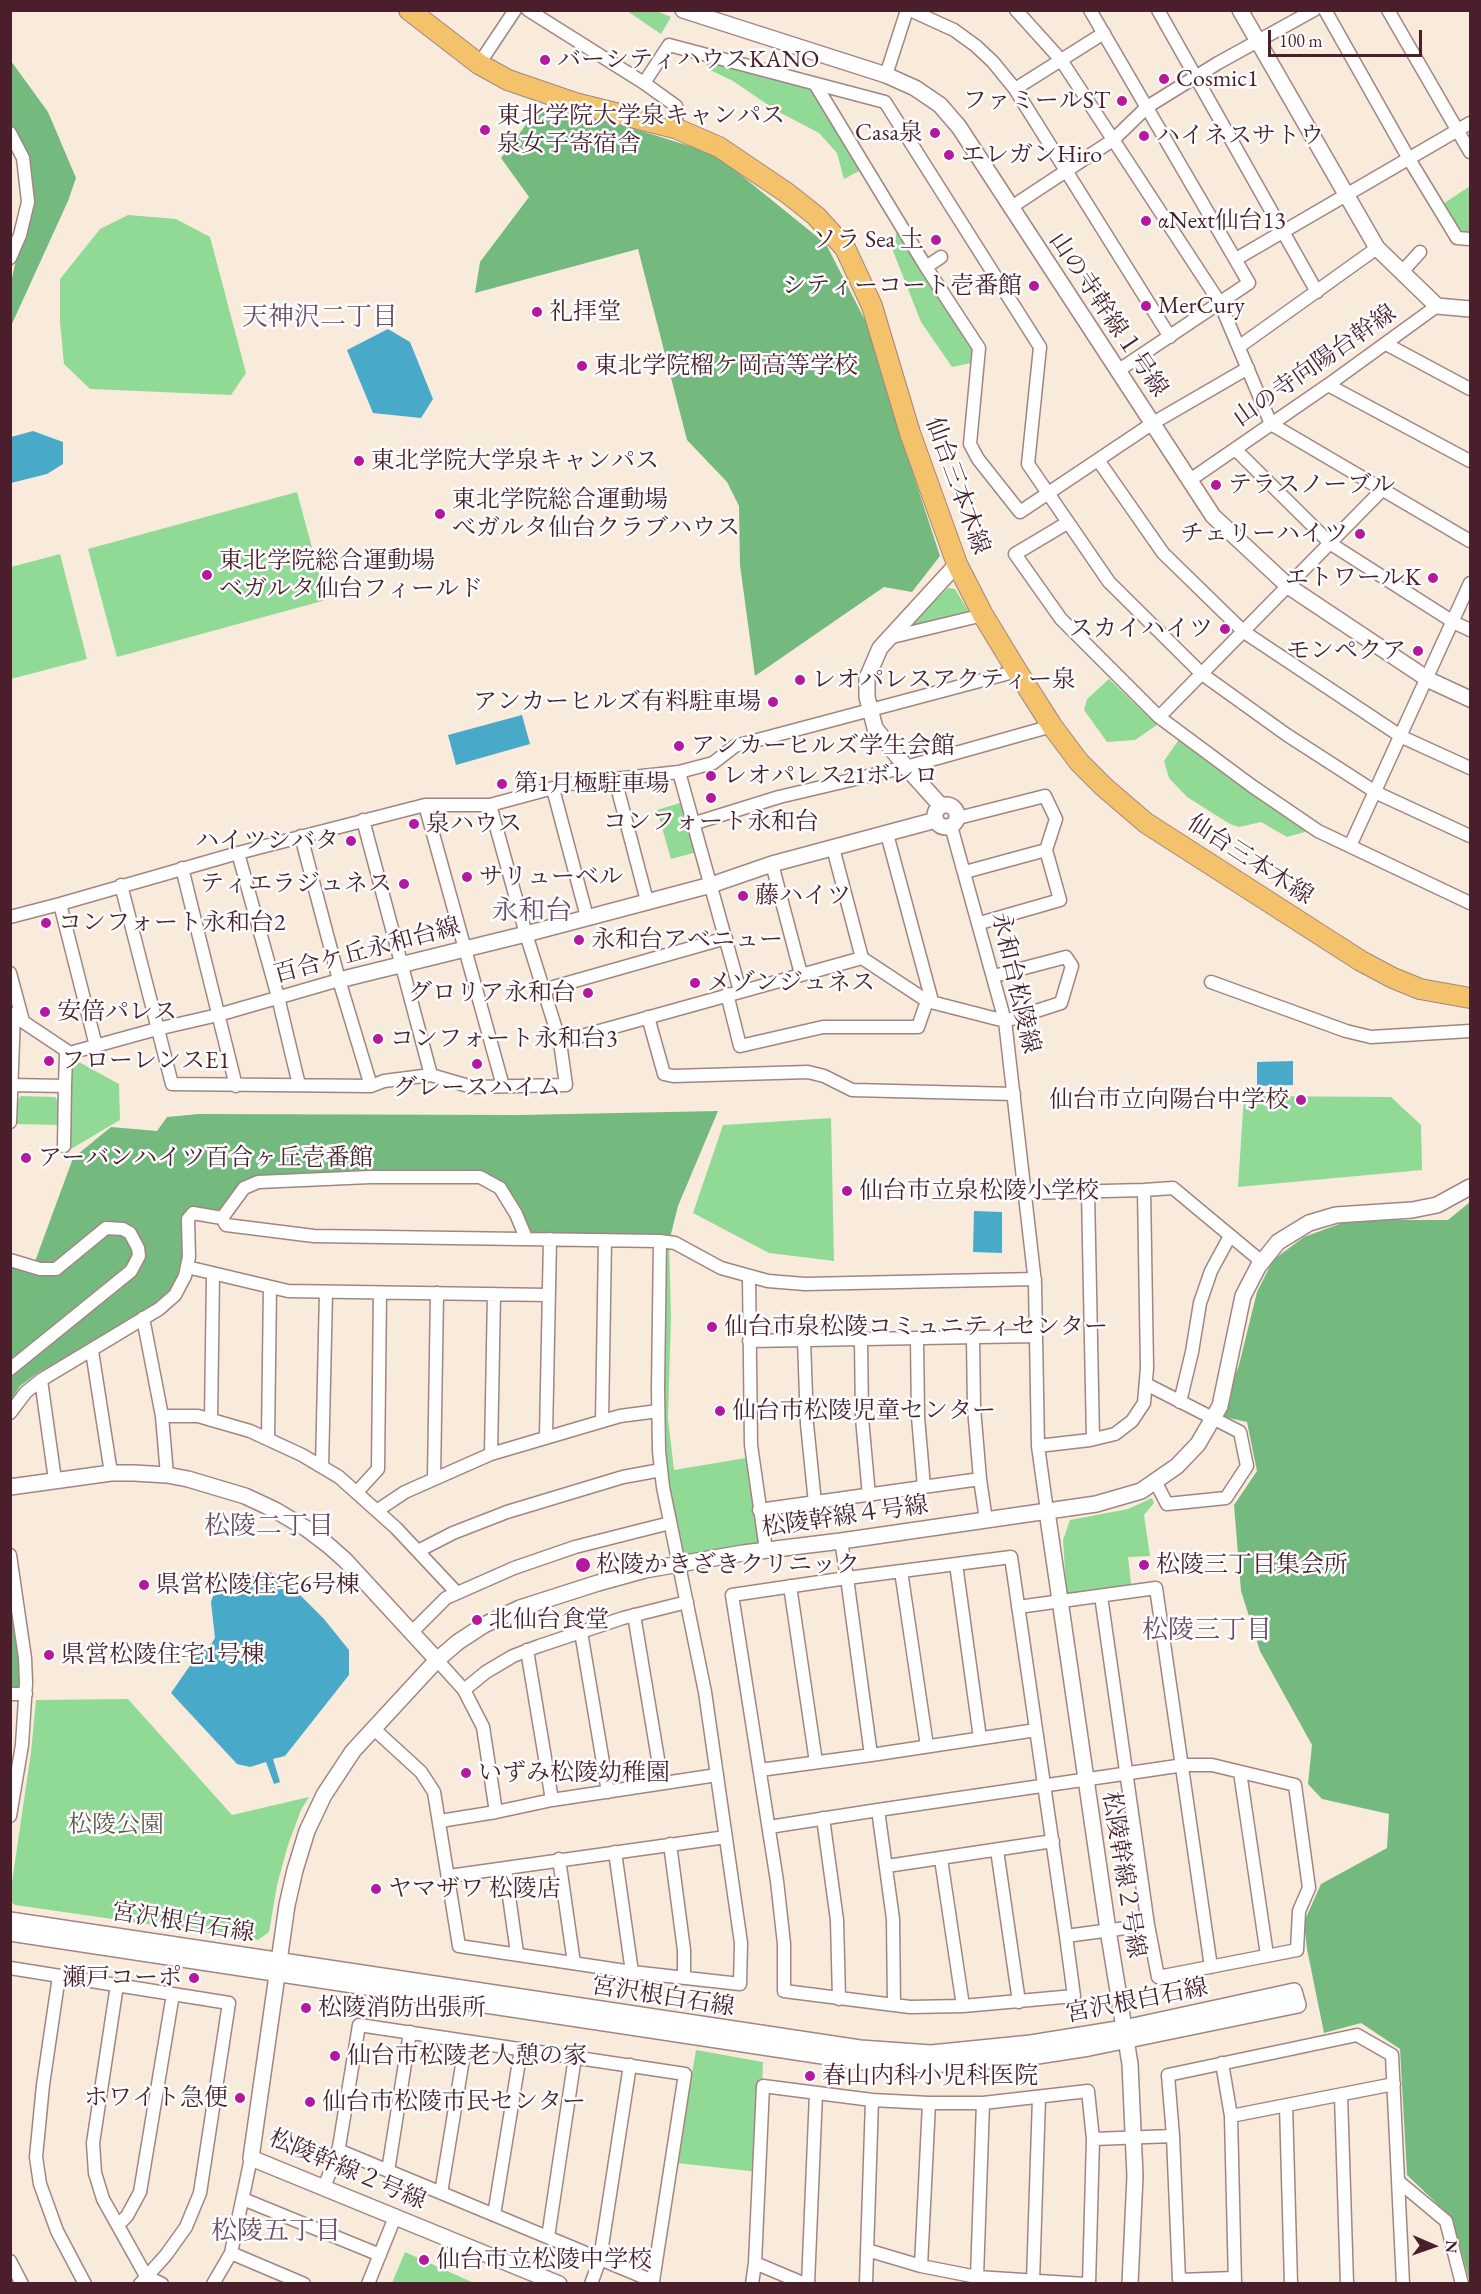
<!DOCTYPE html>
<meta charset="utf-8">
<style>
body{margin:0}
#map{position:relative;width:1481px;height:2294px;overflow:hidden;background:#f9ebdb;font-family:"EB Garamond",serif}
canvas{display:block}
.frame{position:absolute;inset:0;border:12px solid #4a1f2b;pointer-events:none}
.north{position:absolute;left:1403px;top:2216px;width:60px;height:60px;-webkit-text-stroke:4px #fff;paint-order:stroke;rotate:92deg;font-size:16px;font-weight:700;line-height:24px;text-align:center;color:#4a1f2b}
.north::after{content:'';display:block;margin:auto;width:21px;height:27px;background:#4a1f2b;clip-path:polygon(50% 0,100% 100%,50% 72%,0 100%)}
.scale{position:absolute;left:1268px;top:30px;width:154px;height:27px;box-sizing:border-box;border:3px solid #4a1f2b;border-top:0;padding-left:8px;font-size:18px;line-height:21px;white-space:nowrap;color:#4a1f2b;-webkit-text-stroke:4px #fff;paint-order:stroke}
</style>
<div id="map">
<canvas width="1481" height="2294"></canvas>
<div class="frame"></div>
<div class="north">N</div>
<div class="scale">100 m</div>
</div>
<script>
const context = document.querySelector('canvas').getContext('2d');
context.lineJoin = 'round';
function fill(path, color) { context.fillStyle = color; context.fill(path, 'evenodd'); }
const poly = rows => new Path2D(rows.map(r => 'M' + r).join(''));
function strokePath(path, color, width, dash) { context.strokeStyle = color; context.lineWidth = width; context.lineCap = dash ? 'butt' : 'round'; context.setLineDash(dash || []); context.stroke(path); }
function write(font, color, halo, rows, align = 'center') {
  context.font = font + ' "EB Garamond","Noto Serif JP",serif'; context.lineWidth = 5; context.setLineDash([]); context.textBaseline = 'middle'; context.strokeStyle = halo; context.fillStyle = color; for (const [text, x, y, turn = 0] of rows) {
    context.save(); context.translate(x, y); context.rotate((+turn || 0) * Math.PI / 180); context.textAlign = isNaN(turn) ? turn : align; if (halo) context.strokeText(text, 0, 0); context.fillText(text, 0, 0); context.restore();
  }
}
const green = poly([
 [627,11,657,11,671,17,661,34],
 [707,63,746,70,812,89,863,169,844,179,837,153,819,133,777,111,733,81,706,68],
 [1470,186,1470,235,1462,234,1443,204],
 [128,215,176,219,210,237,246,373,231,395,90,389,64,364,60,322,60,279,100,229],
 [897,231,972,348,971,363,952,367,921,322,893,251],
 [297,492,326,600,117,657,88,549],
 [60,554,87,659,11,679,11,567],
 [948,588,955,589,969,612,915,628,911,624],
 [1109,679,1157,725,1135,740,1107,742,1084,710,1087,699],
 [1180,738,1312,830,1287,837,1261,822,1239,827,1230,824,1187,797,1169,778,1164,761],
 [683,802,697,852,671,859,657,810],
 [77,1061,119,1084,120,1120,71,1149,68,1146,72,1071],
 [21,1096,55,1097,61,1105,61,1125,15,1124,15,1103],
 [1244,1096,1391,1097,1421,1125,1422,1170,1238,1187],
 [831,1118,834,1261,769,1253,693,1213,723,1125],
 [660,1241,669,1242,671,1316,668,1418,674,1470,752,1457,766,1550,679,1564,663,1487],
 [1152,1498,1154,1503,1144,1515,1150,1556,1128,1557,1132,1591,1067,1600,1063,1540,1070,1520,1128,1509],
 [128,1699,232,1815,309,1797,301,1810,288,1845,277,1885,269,1932,258,1940,15,1905,11,1902,11,1889,31,1752,36,1700],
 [696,2050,763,2062,759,2172,677,2163],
 [405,2252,474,2283,392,2283]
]);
const forest = poly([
 [11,61,48,112,76,178,68,201,11,326,11,283,28,202,11,133],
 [540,106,619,124,715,154,826,244,870,330,895,418,940,556,912,592,884,587,755,676,740,565,739,506,727,482,687,440,638,249,475,293,480,262,529,197,501,158],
 [718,1111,678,1206,669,1242,526,1238,500,1189,480,1177,249,1179,222,1218,193,1214,185,1276,143,1318,39,1372,20,1386,11,1400,11,1260,33,1267,73,1158,111,1127,157,1131,167,1117,199,1114,519,1115],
 [1470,1202,1470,2283,1452,2218,1407,2175,1400,2049,1361,2023,1324,2033,1307,1949,1304,1922,1321,1884,1387,1848,1389,1814,1322,1799,1308,1784,1312,1745,1260,1651,1241,1591,1234,1505,1257,1471,1247,1422,1220,1416,1239,1365,1257,1292,1273,1260,1304,1237,1342,1223,1386,1220,1448,1220],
 [10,1562,26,1694,11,1694]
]);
const water = poly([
 [388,329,410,342,433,399,421,418,373,413,347,350],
 [33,431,63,442,63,464,47,474,11,483,11,437],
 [522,715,530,744,456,765,448,735],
 [1293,1061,1293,1085,1257,1086,1257,1062],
 [974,1211,1002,1212,1002,1253,973,1252],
 [270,1572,275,1574,300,1595,324,1619,349,1650,349,1675,285,1756,273,1759,280,1782,274,1784,266,1762,250,1767,237,1764,171,1693,196,1657,212,1643,215,1638,211,1602,213,1596,217,1591,238,1590,246,1583,249,1575,259,1577]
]);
const minor = poly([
 [528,10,644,83,676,106,677,109,675,128],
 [910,10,954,30,976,46,993,62,1015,89,1170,337],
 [1016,10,1061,60,1220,303,1271,424,1470,541],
 [1090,10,1249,283,1119,370],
 [1158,10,1317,292],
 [1325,10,1409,159,1457,238,1470,239],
 [1388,10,1470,152],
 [479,64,515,10],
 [886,75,907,10],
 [644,83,669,45,885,102,1040,347,1028,464,1109,582,1202,674,1287,735,1377,793,1470,836],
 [815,84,926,267,979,348,970,444,978,459,1020,512,1153,423,1248,368],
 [1015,89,1104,33],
 [10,133,23,158,28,202,20,235,10,258],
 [1010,208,1113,140,1147,107,1218,63,1314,10],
 [1236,259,1470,123],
 [926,267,941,257],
 [1402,272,1420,252],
 [1386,344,1470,389],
 [1240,346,1377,248],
 [1328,385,1470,461],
 [1236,450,1331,544,1455,623,1470,630],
 [1098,460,1163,553,1244,632,1402,737,1470,768],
 [1190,480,1328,385,1437,306],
 [1067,523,1015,554,1061,619,1159,717,1252,786,1318,831,1470,903],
 [888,638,983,615],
 [1159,717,1383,489],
 [679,772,740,991],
 [615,779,647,901],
 [553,789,587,917],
 [425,805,503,1086],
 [958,818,1045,796,1056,819,1046,850],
 [363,820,431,1075],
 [692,824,779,797,906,767,1052,726],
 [951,826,1005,1021,1035,1283,1038,1446,1047,1511],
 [887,834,932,1001],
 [301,836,339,980,371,1086],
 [1350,846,1470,583],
 [833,848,862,958],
 [238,853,278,997,299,1085],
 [772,864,801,974],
 [182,868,236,1086],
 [965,872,1046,850,1060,900,980,923],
 [121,885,172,1084,371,1086,384,1081,431,1075,472,1087,566,1085,560,1042,526,934,490,805],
 [60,904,96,1046],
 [10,917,60,904,238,853,425,805,490,805,568,784,679,772,713,763,735,746,1017,671],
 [10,973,23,1021],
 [1211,982,1346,1031,1371,1037,1470,1031],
 [543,990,726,938],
 [727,994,740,1046,823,1027,918,1027,927,1001],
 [10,1013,70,1053],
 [648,1017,664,1074,673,1076,808,1072,824,1076,852,1090,1014,1094],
 [560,1042,862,958,927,1001,1005,1021,1061,1003,1072,966,1066,957,994,976],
 [10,1085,65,1086,66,1054,157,1029,218,1015,339,980],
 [10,1122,14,1015],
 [64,1146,65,1086],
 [1144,1190,1173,1188,1262,1262],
 [1088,1192,1093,1439],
 [1025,1193,1144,1190,1147,1368,1144,1403,1132,1421,1115,1434,1090,1440,1038,1446],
 [222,1218,244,1188,258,1182,370,1177,480,1177,500,1188,516,1214,526,1238],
 [10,1260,40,1269,56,1269,106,1228,123,1229,130,1233,138,1248,139,1256,131,1271,10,1369],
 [187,1267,288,1291,548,1295],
 [749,1276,751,1445,766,1550],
 [143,1318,162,1416,167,1475],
 [973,1337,974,1408,980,1479,986,1520],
 [917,1338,918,1417,924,1487],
 [861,1339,862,1418,869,1496],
 [804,1340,807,1424,815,1503],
 [749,1341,1036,1336],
 [92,1351,111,1473],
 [41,1380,55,1480],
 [1146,1384,1240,1432,1247,1466,1226,1498,1167,1504,1155,1481],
 [1180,1402,1192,1352,1200,1303,1211,1271,1230,1236],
 [10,1413,26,1392,41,1380,159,1309,175,1295,185,1276,189,1257,188,1219,193,1213,222,1218,226,1225,314,1236,660,1241,675,1243,721,1268,768,1281,805,1284,1035,1279],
 [162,1416,198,1416,250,1431,302,1455,339,1477,396,1528,457,1593],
 [211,1420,213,1274],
 [602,1421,605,1240],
 [546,1436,550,1239],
 [268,1439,270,1287],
 [491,1454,494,1294],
 [322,1467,326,1292],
 [434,1478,437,1293],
 [357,1492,378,1469,380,1293],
 [378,1510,405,1492,491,1454,620,1416,658,1411],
 [759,1510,980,1479],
 [841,1541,847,1578,732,1595,777,1881,784,1944,784,1991,910,2007,963,2006,1074,1996,1066,1936,1148,1925,1158,1977,1297,1950,1299,1911,1309,1888,1295,1785,1212,1765,1184,1765,878,1810],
 [418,1551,453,1533,507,1512,623,1477,661,1470],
 [10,1555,25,1658,26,1683,22,1745,10,1816],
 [956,1564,980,1738],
 [901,1571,927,1746],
 [790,1586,816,1762],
 [1101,1596,1148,1925],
 [1018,1607,1156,1588,1211,1967],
 [634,1615,662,1783],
 [581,1632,608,1792],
 [411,1633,446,1598,514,1568,575,1547,670,1523],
 [527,1650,552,1800],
 [437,1660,464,1690,483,1727,496,1812],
 [464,1690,486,1672,513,1656,539,1646,623,1618,687,1602],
 [10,1694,26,1694],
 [374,1729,421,1772,434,1792,459,1946,632,1972,740,1984,741,1943,705,1692,663,1487,659,1451,658,1388,660,1241],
 [871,1755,1036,1730],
 [760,1770,871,1755,847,1578,1011,1557,1066,1936],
 [1240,1772,1267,1955],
 [823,1818,837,1920,839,1999],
 [440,1821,496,1812,552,1800,717,1775],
 [769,1827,878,1810,893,1919,894,2005],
 [670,1844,684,1950,684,1978],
 [997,1850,1019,2002],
 [615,1852,632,1972],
 [559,1859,574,1963],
 [941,1859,963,2006],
 [887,1866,1053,1841],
 [505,1868,517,1953],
 [449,1876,726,1837],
 [10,1968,229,2003,200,2193,186,2227,166,2255,140,2284],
 [59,1976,43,2085,36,2157,40,2184,57,2231,85,2284],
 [117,1985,93,2143,95,2173,103,2199,146,2276,162,2284],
 [1222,2063,1231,2116,1235,2284],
 [1341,2095,1347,2284],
 [1286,2105,1291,2284],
 [1231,2116,1394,2084],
 [1173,2136,1179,2280,1234,2278],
 [1093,2139,1173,2136,1168,2075,1357,2035,1392,2055,1403,2284],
 [388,2171,410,2032],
 [1398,2181,1446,2221,1462,2284],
 [324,2187,338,2153,359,2025,685,2074,653,2281,338,2150],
 [441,2193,466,2041],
 [243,2199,380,2255],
 [494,2215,521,2049],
 [118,2225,127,2216,140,2192,173,1994],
 [548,2237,575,2057],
 [867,2250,921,2266,977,2277,1085,2284],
 [231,2253,304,2284],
 [10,2261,22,2284],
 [755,2263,805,2284],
 [921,2266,929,2103],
 [977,2277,983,2103],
 [1033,2281,1039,2098],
 [213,2284,231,2253,251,2158],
 [368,2284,395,2217],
 [591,2284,600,2259,630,2065],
 [752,2284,755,2263,763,2086,872,2100,929,2103,983,2103,1088,2091,1093,2139,1089,2284],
 [808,2284,816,2093],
 [866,2284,872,2100]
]);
const tertiary = poly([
 [683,10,886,75,915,88,940,105,959,127,1213,516,1288,586,1429,680,1470,699],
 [1240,10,1377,248,1437,306,1470,309],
 '935 816a11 11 0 1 1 22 0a11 11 0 1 1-22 0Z',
 [941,806,906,767,875,728,867,697,867,678,880,648,957,564],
 [339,980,526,934,711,885,772,864,936,820],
 [10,1487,111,1473,134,1473,167,1475,188,1479,245,1496,275,1510,307,1529,328,1545,345,1560,437,1660],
 [1047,1511,1108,1930,1130,2064,1135,2176,1130,2284],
 [10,1920,860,2048,931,2053,1031,2043,1124,2028,1294,1991,1298,2005,1089,2048,1031,2057,930,2065,862,2062,10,1933],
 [559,2284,251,2158,287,1905,295,1870,307,1831,324,1795,353,1751,437,1660,458,1642,484,1625,520,1608,598,1583,645,1570,743,1553,841,1541,1096,1504,1141,1491,1177,1466,1198,1444,1220,1406,1243,1296,1258,1267,1278,1242,1309,1223,1336,1215,1412,1210,1437,1205,1470,1187]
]);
const primary = poly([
 [409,10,479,64,508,80,575,103,675,128,719,147,787,193,816,216,845,248,872,306,910,433,957,564,983,615,1017,671,1052,726,1079,762,1104,787,1146,823,1361,961,1393,978,1420,989,1470,998]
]);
const markers = [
 [545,60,6,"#b5179e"],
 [1164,79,6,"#b5179e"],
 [1122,101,6,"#b5179e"],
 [485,130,6,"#b5179e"],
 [935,133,6,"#b5179e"],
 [1144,136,6,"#b5179e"],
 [949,155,6,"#b5179e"],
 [1146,221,6,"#b5179e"],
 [936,240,6,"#b5179e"],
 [1034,286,6,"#b5179e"],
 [1146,306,6,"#b5179e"],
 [537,312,6,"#b5179e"],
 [582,366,6,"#b5179e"],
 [359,461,6,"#b5179e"],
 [1216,485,6,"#b5179e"],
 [440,514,6,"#b5179e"],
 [1360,534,6,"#b5179e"],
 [207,575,6,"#b5179e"],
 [1433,578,6,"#b5179e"],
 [1225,629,6,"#b5179e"],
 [1418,651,6,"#b5179e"],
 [800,680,6,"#b5179e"],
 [773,702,6,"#b5179e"],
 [679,746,6,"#b5179e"],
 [711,776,6,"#b5179e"],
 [502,784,6,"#b5179e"],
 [711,798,6,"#b5179e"],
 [414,824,6,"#b5179e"],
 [351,841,6,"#b5179e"],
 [467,877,6,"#b5179e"],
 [404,884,6,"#b5179e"],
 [743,896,6,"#b5179e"],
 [46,923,6,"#b5179e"],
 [579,940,6,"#b5179e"],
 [695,983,6,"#b5179e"],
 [588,993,6,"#b5179e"],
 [45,1012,6,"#b5179e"],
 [378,1039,6,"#b5179e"],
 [49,1061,6,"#b5179e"],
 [477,1064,6,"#b5179e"],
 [1301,1100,6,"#b5179e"],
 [26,1158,6,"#b5179e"],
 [847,1191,6,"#b5179e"],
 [712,1327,6,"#b5179e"],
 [720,1411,6,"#b5179e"],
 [583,1565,8,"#b5179e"],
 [1144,1565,6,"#b5179e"],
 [144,1585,6,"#b5179e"],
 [477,1620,6,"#b5179e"],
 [49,1655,6,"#b5179e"],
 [466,1773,6,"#b5179e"],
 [376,1889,6,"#b5179e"],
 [194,1978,6,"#b5179e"],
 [306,2008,6,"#b5179e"],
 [335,2056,6,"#b5179e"],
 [810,2076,6,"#b5179e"],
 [240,2098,6,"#b5179e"],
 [310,2102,6,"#b5179e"],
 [424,2260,6,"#b5179e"]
];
const poiNames = [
 ["バーシティハウスKANO",557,60],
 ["Cosmic1",1176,79],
 ["ファミールST",1110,101,"right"],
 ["東北学院大学泉キャンパス",497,116],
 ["泉女子寄宿舎",497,144],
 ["Casa泉",923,133,"right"],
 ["ハイネスサトウ",1156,136],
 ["エレガンHiro",961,155],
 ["αNext仙台13",1158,221],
 ["ソラ Sea 土",924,240,"right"],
 ["シティーコート壱番館",1022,286,"right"],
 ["MerCury",1158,306],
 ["礼拝堂",549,312],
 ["東北学院榴ケ岡高等学校",594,366],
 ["東北学院大学泉キャンパス",371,461],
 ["テラスノーブル",1228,485],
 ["東北学院総合運動場",452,500],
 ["べガルタ仙台クラブハウス",452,528],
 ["チェリーハイツ",1348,534,"right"],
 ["東北学院総合運動場",219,561],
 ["ベガルタ仙台フィールド",219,589],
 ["エトワールK",1421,578,"right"],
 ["スカイハイツ",1213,629,"right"],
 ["モンペクア",1406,651,"right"],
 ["レオパレスアクティー泉",812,680],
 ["アンカーヒルズ有料駐車場",761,702,"right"],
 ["アンカーヒルズ学生会館",691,746],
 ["レオパレス21ボレロ",723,776],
 ["第1月極駐車場",514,784],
 ["コンフォート永和台",711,822,"center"],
 ["泉ハウス",426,824],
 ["ハイツシバタ",339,841,"right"],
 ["サリューベル",479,877],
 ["ティエラジュネス",392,884,"right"],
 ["藤ハイツ",755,896],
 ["コンフォート永和台2",58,923],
 ["永和台アベニュー",591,940],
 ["メゾンジュネス",707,983],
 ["グロリア永和台",576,993,"right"],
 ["安倍パレス",57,1012],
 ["コンフォート永和台3",390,1039],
 ["フローレンスE1",61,1061],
 ["グレースハイム",477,1088,"center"],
 ["仙台市立向陽台中学校",1289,1100,"right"],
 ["アーバンハイツ百合ヶ丘壱番館",38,1158],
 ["仙台市立泉松陵小学校",859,1191],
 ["仙台市泉松陵コミュニティセンター",724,1327],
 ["仙台市松陵児童センター",732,1411],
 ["松陵かきざきクリニック",596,1565],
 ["松陵三丁目集会所",1156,1565],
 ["県営松陵住宅6号棟",156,1585],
 ["北仙台食堂",489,1620],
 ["県営松陵住宅1号棟",61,1655],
 ["いずみ松陵幼稚園",478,1773],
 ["ヤマザワ 松陵店",388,1889],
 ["瀬戸コーポ",182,1978,"right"],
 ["松陵消防出張所",318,2008],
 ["仙台市松陵老人憩の家",347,2056],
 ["春山内科小児科医院",822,2076],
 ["ホワイト急便",228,2098,"right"],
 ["仙台市松陵市民センター",322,2102],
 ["仙台市立松陵中学校",436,2260]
];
const streetNames = [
 ["山の寺幹線１号線",1108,315,56],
 ["山の寺向陽台幹線",1315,366,-35],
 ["仙台三本木線",957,486,70],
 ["仙台三本木線",1250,860,33],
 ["百合ケ丘永和台線",367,951,-15],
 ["永和台松陵線",1015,983,77],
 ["松陵幹線４号線",845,1517,-8],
 ["松陵幹線２号線",1123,1875,81],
 ["宮沢根白石線",183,1923,9],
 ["宮沢根白石線",663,1997,9],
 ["宮沢根白石線",1137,2001,-11],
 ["松陵幹線２号線",347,2170,23]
];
const parkNames = [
 ["松陵公園",116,1825]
];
const neighbourhoodNames = [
 ["天神沢二丁目",320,318],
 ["松陵二丁目",269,1527],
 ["松陵三丁目",1207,1631],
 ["松陵五丁目",276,2232]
];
const quarterNames = [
 ["永和台",532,912]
];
fill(green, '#90da96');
fill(forest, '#74ba7f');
fill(water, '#49a9c8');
strokePath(minor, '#a28583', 15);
strokePath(tertiary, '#a28583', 18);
strokePath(primary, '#a28583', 22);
strokePath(minor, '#fff', 12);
strokePath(tertiary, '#fff', 15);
strokePath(primary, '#f3c26a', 20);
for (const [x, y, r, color] of markers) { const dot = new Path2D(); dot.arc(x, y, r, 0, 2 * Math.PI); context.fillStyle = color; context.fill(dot); strokePath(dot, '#fff', 2); }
write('24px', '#4a1f2b', '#fff', poiNames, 'left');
write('24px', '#4a1f2b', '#fff', streetNames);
write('24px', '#5f574b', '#fff', parkNames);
write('26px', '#6c4c67', '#fff', neighbourhoodNames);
write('27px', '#6c4c67', '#fff', quarterNames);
</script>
